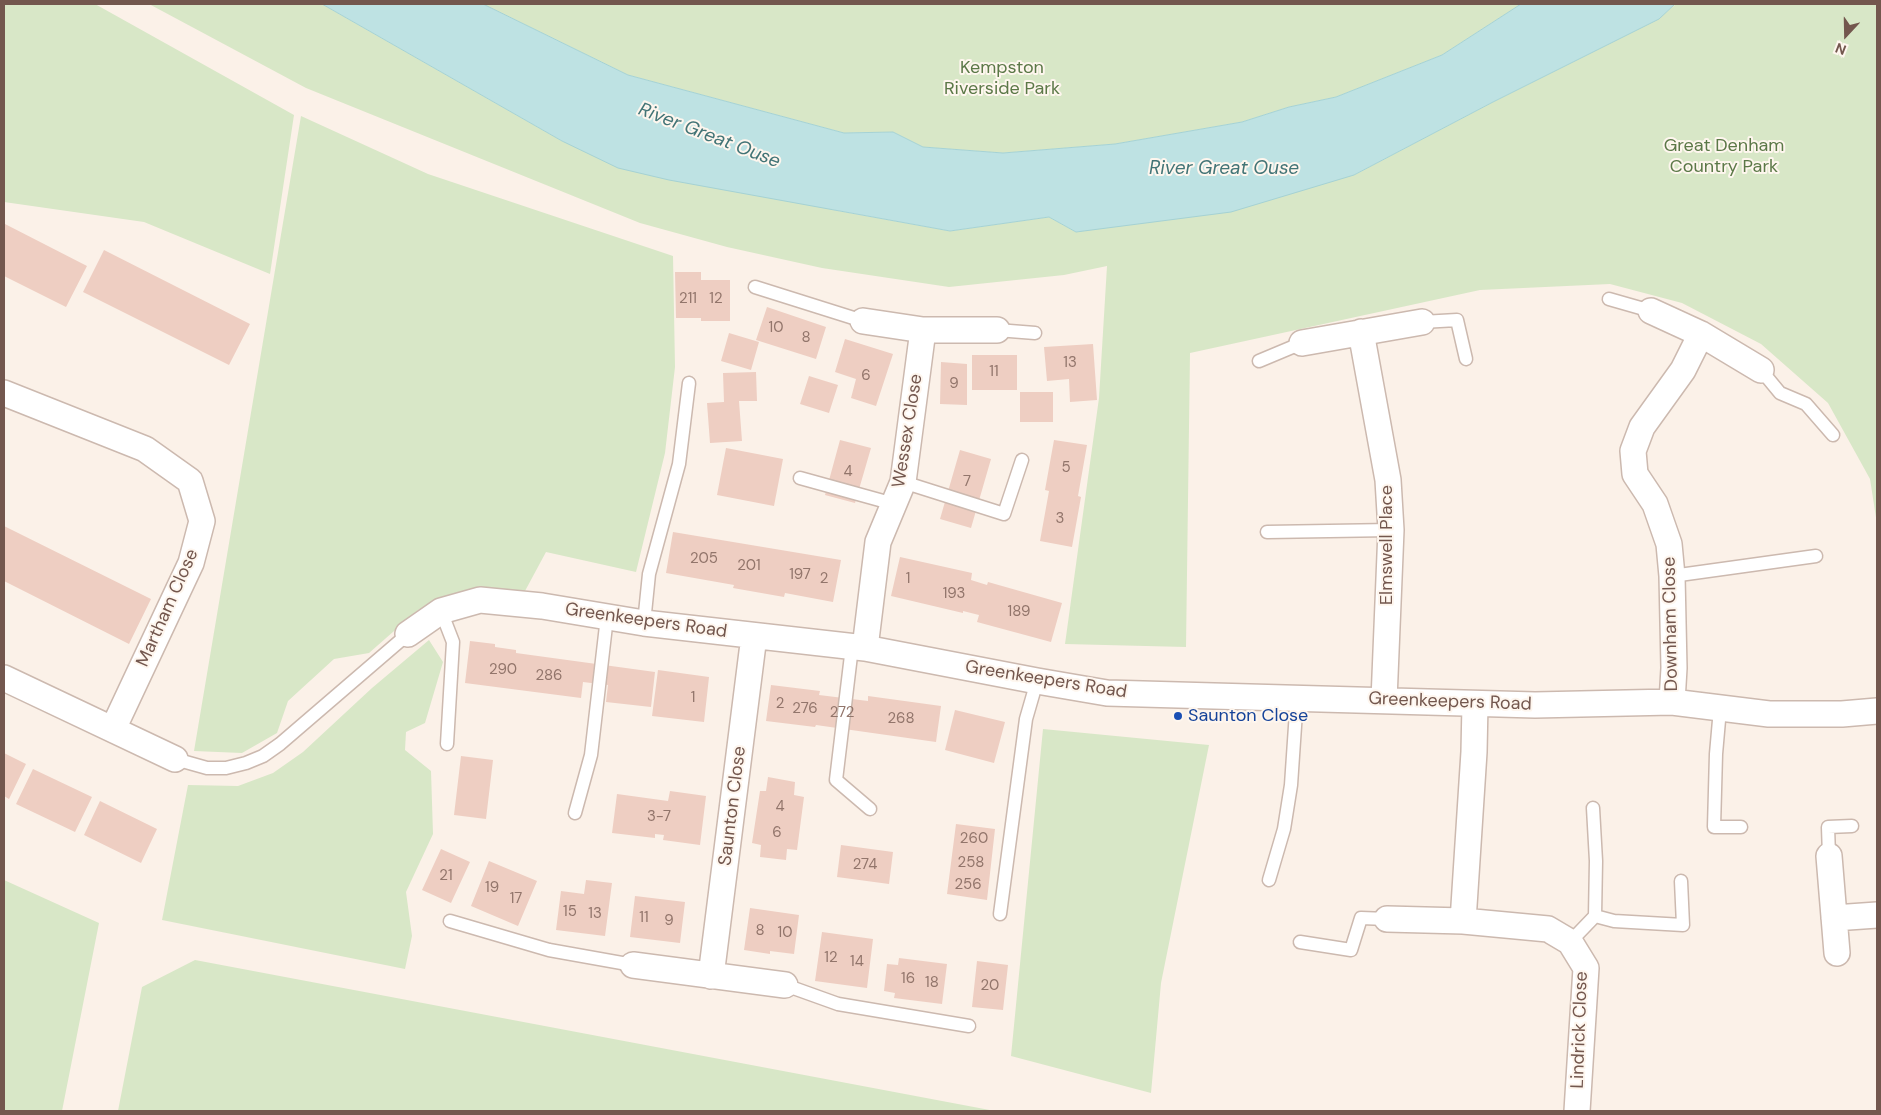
<!DOCTYPE html>
<style>
body{margin:0}
#map{position:relative;width:1881px;height:1115px;overflow:hidden;background:#fbf1e8;font-family:"DM Sans",sans-serif}
canvas{display:block}
.frame{position:absolute;inset:0;border:5px solid #73574e;pointer-events:none}
.north{position:absolute;left:1821px;top:10px;width:50px;height:50px;-webkit-text-stroke:4px #fef6ee;paint-order:stroke;rotate:201deg;font-size:14px;font-weight:700;line-height:20px;text-align:center;color:#73574e}
.north::after{content:'';display:block;margin:auto;width:18px;height:22px;background:#73574e;clip-path:polygon(50% 0,100% 100%,50% 72%,0 100%)}
</style>
<div id="map">
<canvas width="1881" height="1115"></canvas>
<div class="frame"></div>
<div class="north">N</div>
</div>
<script>
const context = document.querySelector('canvas').getContext('2d');
context.lineJoin = 'round';
function fill(path, color) { context.fillStyle = color; context.fill(path, 'evenodd'); }
const poly = rows => new Path2D(rows.map(r => 'M' + r).join(''));
function strokePath(path, color, width, dash) { context.strokeStyle = color; context.lineWidth = width; context.lineCap = dash ? 'butt' : 'round'; context.setLineDash(dash || []); context.stroke(path); }
function write(font, color, halo, rows, align = 'center') {
  context.font = font + ' "DM Sans",sans-serif'; context.lineWidth = 4; context.setLineDash([]); context.textBaseline = 'middle'; context.strokeStyle = halo; context.fillStyle = color; for (const [text, x, y, turn = 0] of rows) {
    context.save(); context.translate(x, y); context.rotate((+turn || 0) * Math.PI / 180); context.textAlign = isNaN(turn) ? turn : align; if (halo) context.strokeText(text, 0, 0); context.fillText(text, 0, 0); context.restore();
  }
}
const green = poly([
 [4,4,95,4,294,115,270,274,144,222,4,202],
 [149,4,322,4,562,141,839,211,950,231,1049,217,1076,232,1354,175,1493,102,1658,19,1676,4,1877,4,1877,524,1870,479,1828,403,1761,344,1682,303,1610,284,1480,290,1190,353,1186,647,1065,644,1099,398,1107,266,1064,275,949,287,822,268,727,247,640,223,306,88],
 [483,4,1521,4,1442,55,1336,97,1289,107,1242,122,1115,144,1003,153,923,147,893,132,844,133,628,75],
 [301,116,428,174,673,256,675,367,665,453,636,572,546,552,525,591,465,591,418,610,369,653,334,659,288,701,277,733,242,753,194,751],
 [429,640,443,662,425,723,406,732,405,750,431,771,433,834,406,892,412,936,405,969,162,920,188,785,238,786,273,773,303,752,372,688],
 [1043,729,1209,745,1161,983,1151,1093,1011,1056],
 [4,880,99,923,62,1111,4,1111],
 [195,960,995,1111,118,1111,142,987]
]);
const water = poly([
 [322,4,483,4,628,75,844,133,893,132,923,147,1003,153,1115,144,1242,122,1289,107,1336,97,1442,55,1521,4,1675,4,1659,19,1493,102,1354,175,1231,212,1076,232,1049,217,950,231,669,180,618,168,562,141,322,4]
]);
const building = poly([
 [5,224,87,266,66,307,4,276],
 [104,250,250,324,229,365,83,292],
 [675,272,701,272,701,280,730,280,730,321,701,321,701,318,676,318],
 [767,307,826,327,816,359,756,340],
 [729,333,759,342,751,370,721,361],
 [845,339,893,354,876,406,851,398,856,379,835,372],
 [1093,344,1097,400,1070,402,1069,379,1047,381,1044,347],
 [972,355,1017,355,1017,390,972,390],
 [941,362,967,364,967,405,940,404],
 [756,372,757,401,739,401,742,441,710,443,707,403,724,402,723,373],
 [809,376,838,385,829,413,800,404],
 [1020,392,1053,392,1053,422,1020,422],
 [840,440,871,448,855,503,825,495],
 [1054,440,1087,445,1078,496,1081,497,1072,547,1040,541,1049,491,1045,490],
 [726,448,783,459,774,506,717,495],
 [960,450,991,459,971,528,940,519],
 [4,526,151,599,129,644,4,581],
 [673,532,841,560,833,602,785,593,784,597,733,588,734,585,666,573],
 [900,557,972,573,971,580,987,585,988,582,1062,603,1051,642,977,622,979,615,963,611,963,613,891,596],
 [470,641,495,644,495,647,516,650,516,653,655,672,651,707,606,702,608,685,583,682,581,698,465,683],
 [658,670,709,677,704,722,652,716],
 [771,685,820,691,819,695,868,701,868,696,941,706,936,742,816,725,815,727,766,721],
 [955,710,1005,722,994,763,945,750],
 [4,753,26,764,9,799,4,796],
 [461,756,493,760,486,819,454,815],
 [33,769,92,797,75,832,16,804],
 [768,777,795,782,794,795,804,797,797,850,787,849,786,860,760,857,761,845,752,843,760,791,766,791],
 [670,791,706,796,700,845,663,840,664,835,655,834,655,838,612,833,617,794,668,801],
 [100,801,157,829,141,863,84,835],
 [956,824,995,829,987,900,947,894],
 [841,845,893,852,889,884,837,877],
 [441,849,470,862,451,903,422,890],
 [489,861,537,881,518,926,471,906],
 [586,880,612,883,605,936,556,930,561,891,584,894],
 [635,896,685,902,680,943,630,937],
 [750,908,799,915,794,954,770,951,770,954,744,950],
 [822,932,873,939,867,988,815,981],
 [899,958,947,964,942,1004,894,998,895,993,884,991,887,964,898,965],
 [977,961,1008,965,1003,1010,972,1007]
]);
const service = poly([
 [755,287,863,321],
 [1609,299,1651,311],
 [1422,322,1457,320,1466,359],
 [997,330,1035,333],
 [1259,361,1302,343],
 [1761,370,1780,393,1806,404,1833,435],
 [800,478,894,504],
 [903,482,1004,514,1022,460],
 [1267,532,1391,530],
 [1672,576,1816,556],
 [441,611,453,642,447,744],
 [644,623,649,574,679,464,689,383],
 [852,647,836,780,870,809],
 [1720,709,1716,754,1714,827,1741,827],
 [175,759,207,768,226,768,246,763,263,756,280,744,408,634],
 [575,813,591,755,607,617],
 [1829,856,1828,827,1852,826],
 [1269,880,1284,829,1291,785,1297,697],
 [1000,914,1026,719,1037,681],
 [1595,916,1614,921,1683,925,1681,881],
 [450,921,549,950,633,965],
 [1300,942,1351,950,1361,918,1387,919],
 [1570,942,1595,916,1596,861,1593,808],
 [785,985,838,1004,969,1026]
]);
const minor = poly([
 [1651,311,1701,334,1761,370],
 [863,321,923,330,997,330],
 [1361,332,1388,480,1391,530,1384,700],
 [1302,343,1422,322],
 [4,393,145,449,190,481,202,521,191,563,113,729],
 [408,634,441,611,480,600,542,606,644,623,865,648,1037,681,1107,693,1535,705,1672,702,1769,714,1842,714,1877,711],
 [865,648,878,542,903,482,923,330],
 [4,678,175,759],
 [1672,702,1674,668,1672,576,1669,544,1655,504,1635,474,1633,451,1642,427,1683,370,1701,334],
 [1829,856,1837,953],
 [1834,918,1877,915],
 [1387,919,1463,921,1548,929,1570,942,1586,968,1577,1111],
 [1463,921,1474,752,1475,704],
 [633,965,785,985],
 [711,976,754,636]
]);
const markers = [
 [1178,716,5,"#1a4fb4"]
];
const numberNames = [
 ["211",688,299],
 ["12",716,299],
 ["10",776,328],
 ["8",806,338],
 ["13",1070,363],
 ["11",994,372],
 ["6",866,376],
 ["9",954,384],
 ["5",1066,468],
 ["4",848,472],
 ["7",967,482],
 ["3",1060,519],
 ["205",704,559],
 ["201",749,566],
 ["197",800,575],
 ["2",824,579],
 ["1",908,579],
 ["193",954,594],
 ["189",1019,612],
 ["290",503,670],
 ["286",549,676],
 ["1",693,698],
 ["2",780,704],
 ["276",805,709],
 ["272",842,713],
 ["268",901,719],
 ["4",780,807],
 ["3-7",659,817],
 ["6",777,833],
 ["260",974,839],
 ["258",971,863],
 ["274",865,865],
 ["21",446,876],
 ["256",968,885],
 ["19",492,888],
 ["17",516,899],
 ["15",570,912],
 ["13",595,914],
 ["11",644,918],
 ["9",669,921],
 ["8",760,931],
 ["10",785,933],
 ["12",831,958],
 ["14",857,962],
 ["16",908,979],
 ["18",932,983],
 ["20",990,986]
];
const parkNames = [
 ["Kempston",1002,68],
 ["Riverside Park",1002,89],
 ["Great Denham",1724,146],
 ["Country Park",1724,167]
];
const streetNames = [
 ["Wessex Close",908,431,-81],
 ["Elmswell Place",1387,545,-90],
 ["Martham Close",168,608,-66],
 ["Greenkeepers Road",646,621,8],
 ["Downham Close",1671,624,-91],
 ["Greenkeepers Road",1046,680,9],
 ["Greenkeepers Road",1450,702,2],
 ["Saunton Close",733,806,-83],
 ["Lindrick Close",1580,1030,-88]
];
const transitNames = [
 ["Saunton Close",1188,716]
];
const waterNames = [
 ["River Great Ouse",709,136,21],
 ["River Great Ouse",1224,169]
];
fill(green, '#d8e7c7');
fill(water, '#bee2e3');
strokePath(water, '#a5d2d4', 1);
fill(building, '#eecec2');
strokePath(service, '#ccb9af', 15);
strokePath(minor, '#ccb9af', 28);
strokePath(service, '#fff', 12);
strokePath(minor, '#fff', 25);
for (const [x, y, r, color] of markers) { const dot = new Path2D(); dot.arc(x, y, r, 0, 2 * Math.PI); context.fillStyle = color; context.fill(dot); strokePath(dot, '#fef6ee', 2); }
write('15px', '#92756b', null, numberNames);
write('18px', '#5b7847', '#fef6ee', parkNames);
write('18px', '#73574e', '#fef6ee', streetNames);
write('18px', '#164399', '#fef6ee', transitNames, 'left');
write('italic 19px', '#427476', '#fef6ee', waterNames);
</script>
